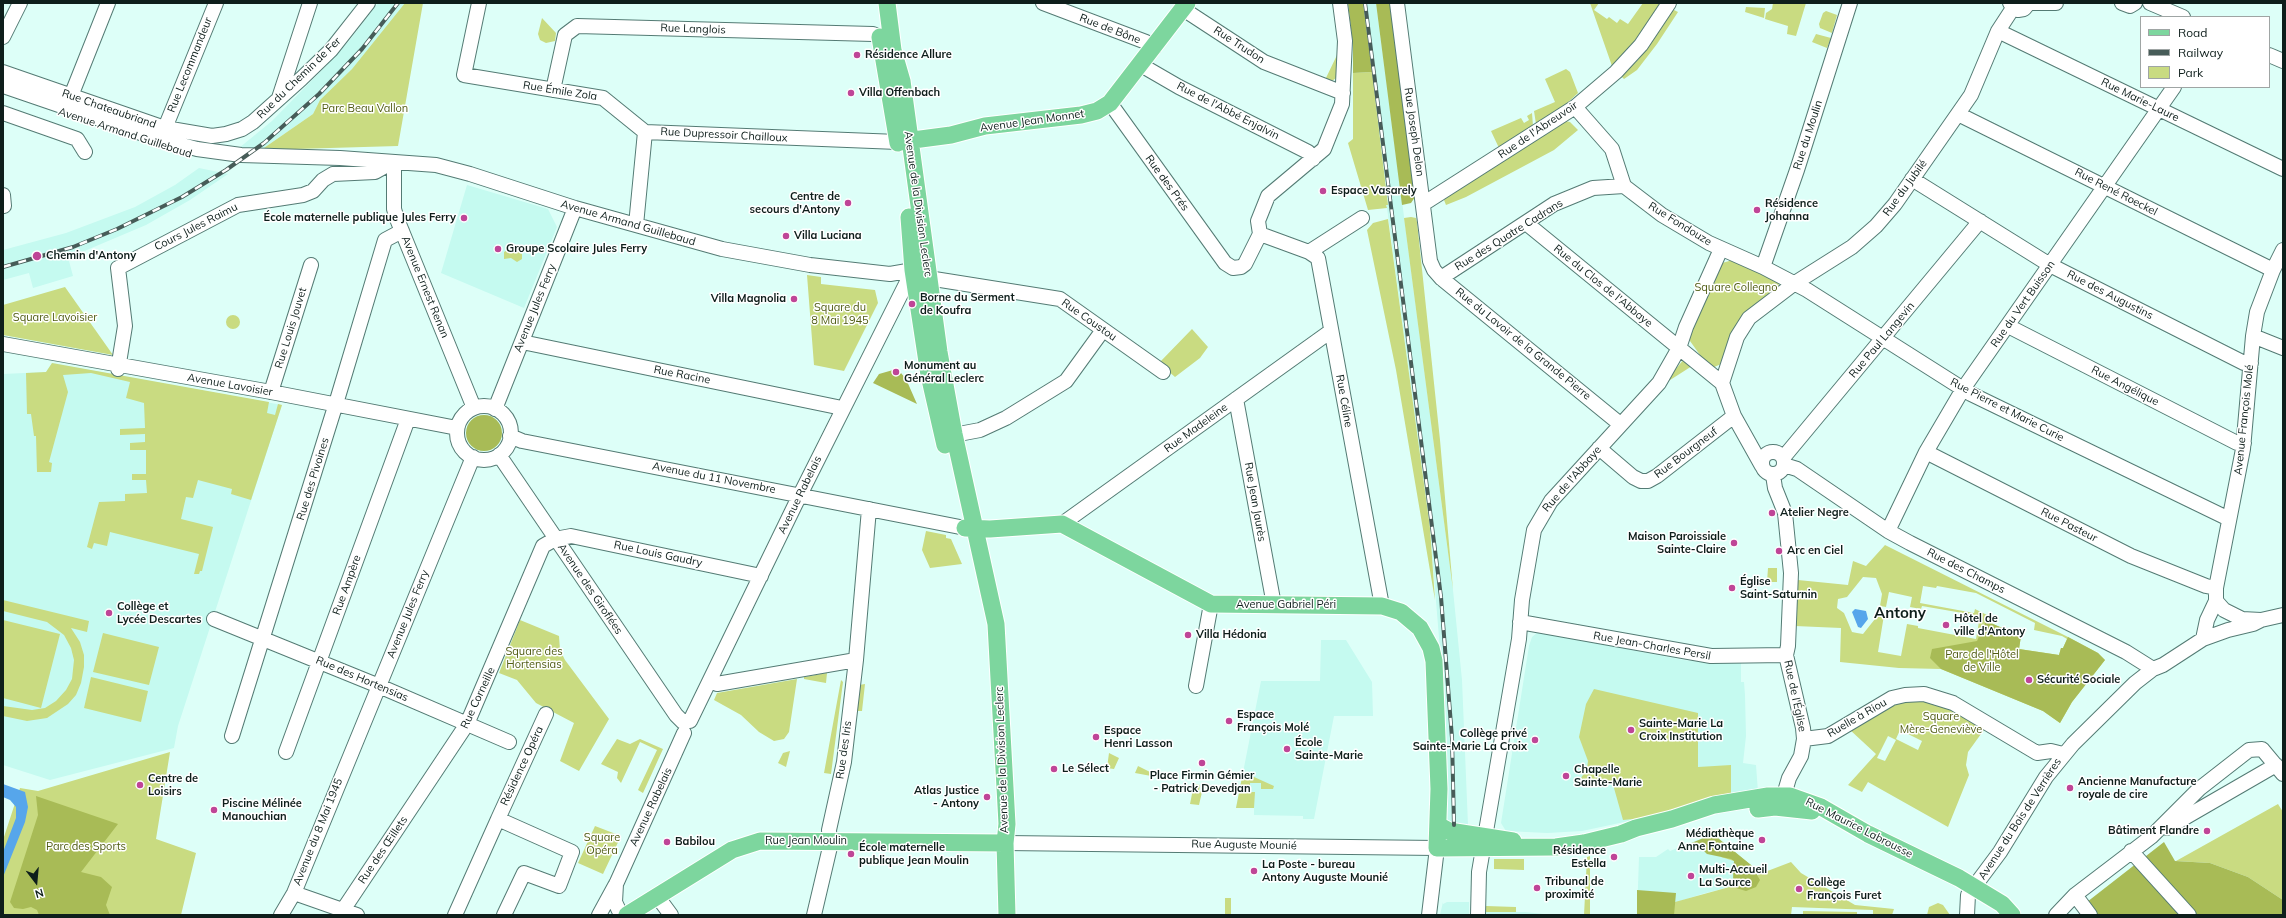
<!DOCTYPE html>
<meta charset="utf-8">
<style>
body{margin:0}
#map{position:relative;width:2286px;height:918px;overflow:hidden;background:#ddfff8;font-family:Mulish,sans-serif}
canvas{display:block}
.frame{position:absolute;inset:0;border:4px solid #0e1e1b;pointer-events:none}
.legend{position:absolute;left:2140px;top:16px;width:130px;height:72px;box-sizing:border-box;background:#fff;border:1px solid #9fa5a4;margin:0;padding:5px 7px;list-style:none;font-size:12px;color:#0e1e1b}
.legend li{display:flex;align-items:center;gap:8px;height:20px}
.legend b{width:20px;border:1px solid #9fa5a4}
.north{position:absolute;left:16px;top:862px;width:40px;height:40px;-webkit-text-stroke:3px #fff;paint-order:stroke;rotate:164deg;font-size:11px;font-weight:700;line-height:16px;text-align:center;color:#0e1e1b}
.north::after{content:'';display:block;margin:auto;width:14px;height:18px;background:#0e1e1b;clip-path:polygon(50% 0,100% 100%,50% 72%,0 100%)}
</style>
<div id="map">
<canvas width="2286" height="918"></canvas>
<div class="frame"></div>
<ul class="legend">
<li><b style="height:5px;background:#7dd69e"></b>Road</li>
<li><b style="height:5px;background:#475c58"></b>Railway</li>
<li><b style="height:11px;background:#c9db81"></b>Park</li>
</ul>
<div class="north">N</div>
</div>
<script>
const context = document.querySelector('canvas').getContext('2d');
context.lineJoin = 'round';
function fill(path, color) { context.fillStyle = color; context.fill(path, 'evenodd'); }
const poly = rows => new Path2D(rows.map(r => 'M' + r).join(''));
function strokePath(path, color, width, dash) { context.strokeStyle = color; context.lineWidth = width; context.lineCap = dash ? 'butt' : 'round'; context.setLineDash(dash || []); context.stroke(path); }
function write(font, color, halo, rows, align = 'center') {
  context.font = font + ' Mulish,sans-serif'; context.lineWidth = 3; context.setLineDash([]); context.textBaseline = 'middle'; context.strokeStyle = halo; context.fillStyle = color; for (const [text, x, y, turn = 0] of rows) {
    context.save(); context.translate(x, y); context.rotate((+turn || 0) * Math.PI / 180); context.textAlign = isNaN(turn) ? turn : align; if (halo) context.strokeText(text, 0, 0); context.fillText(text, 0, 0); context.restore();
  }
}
const built = poly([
 [378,3,405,3,352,69,320,100,313,114,261,150,239,148,272,121,324,68,349,41],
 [1363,3,1376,3,1453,590,1462,680,1468,825,1453,825,1447,822,1441,662,1430,528,1387,208,1386,205,1388,204],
 [199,168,228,174,190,200,146,225,75,255,76,258,69,261,73,276,33,288,29,273,3,280,3,250,66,233,135,207,175,185],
 [467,185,548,209,557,227,524,308,441,273],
 [52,363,282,405,178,726,174,748,50,780,3,765,3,374,46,372],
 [1538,632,1683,660,1713,663,1741,662,1741,682,1744,682,1745,695,1746,736,1743,763,1756,765,1758,792,1715,797,1643,818,1582,831,1547,833,1506,831,1501,823,1529,646,1532,637],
 [1321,640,1346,640,1372,682,1373,716,1334,716,1314,819,1303,819,1303,816,1254,815,1254,808,1236,808,1261,681,1320,681],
 [1713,834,1741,857,1733,886,1702,894,1637,915,1639,857,1656,857,1668,849,1670,851],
 [1443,902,1443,904,1447,902,1469,902,1469,915,1440,915],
 [1486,912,1525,912,1553,915,1486,915]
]);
const green = poly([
 [405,3,423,3,398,146,261,150,313,114,320,100,352,69],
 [1590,3,1599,3,1594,10,1607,19,1609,17,1617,23,1620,19,1628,24,1643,3,1661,3,1631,46,1612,66],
 [1773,3,1806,3,1796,36,1787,34,1788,26,1765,19,1766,13,1772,9],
 [1746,7,1765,8,1764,18,1745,12],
 [1674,10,1678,12,1657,44,1637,70,1624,79,1620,75,1638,60,1671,11],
 [1826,11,1837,15,1832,33,1820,28,1819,24,1823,13],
 [542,18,556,33,555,41,546,43,540,40,538,34],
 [1816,34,1831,38,1827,48,1812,42],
 [1338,53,1336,78,1332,81,1325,80],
 [1566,69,1570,72,1578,93,1564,106,1536,124,1534,111,1555,102,1545,79],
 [1372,72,1388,205,1386,205,1387,208,1368,210,1348,143,1353,139,1353,73],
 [1532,113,1533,126,1499,148,1491,131,1521,118,1524,123,1529,120,1527,116],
 [1565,121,1570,122,1578,130,1554,150,1466,197,1446,205,1444,200,1447,196],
 [1411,217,1416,218,1417,222,1440,440,1453,590,1404,218],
 [1388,219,1430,528,1435,600,1396,370,1367,230,1373,223],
 [509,249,519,252,522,254,522,259,517,262,511,258,504,259,504,252],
 [1733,260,1756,268,1778,282,1779,286,1721,364,1710,369,1690,341,1689,334,1722,263],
 [807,275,821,277,821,284,875,290,878,303,844,371,814,365],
 [65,287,113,355,3,335,3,305],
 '226 322a7 7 0 1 1 14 0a7 7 0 1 1-14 0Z',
 [1192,329,1208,347,1200,358,1175,377,1159,363],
 [1684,359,1692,366,1667,382,1666,381],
 [52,363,269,402,267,413,275,415,278,404,282,405,251,500,231,494,232,489,198,480,193,498,186,497,181,519,213,527,202,571,200,571,199,574,194,574,199,554,110,532,107,546,94,543,92,549,87,547,99,502,125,501,125,494,147,493,146,480,132,480,132,474,146,474,146,450,130,450,130,443,145,442,145,434,120,435,120,429,145,428,144,403,126,398,130,382,91,373,63,375,68,392,49,462,52,463,51,472,37,472,36,436,34,436,31,414,27,414,26,373,46,372],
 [926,531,946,535,946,538,951,539,962,564,930,568,922,550],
 [1885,545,2068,637,2098,653,2105,660,2072,702,2060,723,2043,711,1941,669,1899,668,1840,662,1841,628,1795,626,1798,580,1848,585,1853,561,1866,566],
 [1863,577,1876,578,1882,594,1880,606,1886,607,1889,592,1912,597,1910,607,1921,609,1922,606,1980,616,1976,639,1918,628,1918,626,1907,624,1901,656,1878,652,1884,615,1879,614,1863,634,1857,633,1852,632,1844,613,1837,608,1838,599,1847,597],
 [1923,586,1936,588,1937,586,1976,593,2035,623,2034,630,2062,636,2067,639,2063,648,2061,648,2059,655,2019,649,2021,636,1986,621,1989,616,1975,609,1974,613,1920,603],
 [1768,568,1777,568,1777,582,1767,582],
 [3,600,89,621,87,632,71,628,80,642,84,655,84,667,81,683,76,695,68,704,47,718,27,721,3,716,3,706,32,710,45,708,56,701,66,690,72,679,74,660,71,648,64,635,47,622,3,611],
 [3,620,60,634,41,708,3,698],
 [520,620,559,636,560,650,565,660,609,719,579,771,560,761,574,723,536,703,517,680,499,673],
 [103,633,159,647,149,685,93,672],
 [827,673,826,683,804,679,804,677],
 [91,677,148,691,141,722,84,708],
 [797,679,789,732,784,739,774,741,759,732,741,715,714,700,717,693],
 [841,680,843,682,831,774,824,773],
 [865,684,862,711,856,711,859,685],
 [1594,689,1698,713,1698,767,1731,765,1731,799,1715,797,1643,818,1623,820,1612,781,1596,781,1595,786,1581,778,1587,769,1588,761,1579,737,1586,704],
 [1914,698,1944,703,1986,727,1968,752,1966,765,1969,775,1948,827,1868,782,1862,792,1848,785,1876,754,1849,729,1888,706],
 [1900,730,1922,741,1918,750,1896,739],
 [1888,736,1896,740,1885,761,1877,758],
 [617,739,630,744,640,739,663,749,643,793,638,790,657,750,640,742,621,783,617,778,618,772,601,764],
 [790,751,786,767,778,763,783,753],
 [170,752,156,839,196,853,181,915,3,915,3,840,20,788,38,791],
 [1109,753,1119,758,1114,769,1107,768],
 [1138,766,1162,778,1135,773],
 [1243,772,1274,786,1273,789,1261,789,1261,783,1250,783,1250,792,1255,792,1254,808,1236,808],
 [1194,784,1200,785,1199,791,1202,792,1199,805,1190,804],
 [2278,804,2283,812,2283,900,2248,877,2210,863,2176,861],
 [595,826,621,836,603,874,578,863],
 [1723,843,1751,865,1757,875,1791,862,1801,873,1855,905,1894,909,1892,915,1873,915,1873,910,1792,907,1791,915,1657,915,1675,902,1733,886,1734,861,1721,857],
 [1590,856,1590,915,1584,915,1587,857],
 [1494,859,1524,859,1524,870,1494,869],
 [1225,898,1231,898,1231,915,1225,915],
 [1938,903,1943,905,1950,915,1927,915,1929,907],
 [1486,906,1516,907,1516,912,1486,912],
 [1803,911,1857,912,1857,915,1803,915]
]);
const forest = poly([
 [1348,3,1363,3,1372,72,1353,73,1353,46],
 [1376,3,1391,3,1415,197,1411,203,1402,205],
 [893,370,893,372,899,375,901,373,906,379,917,404,873,383,879,374],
 '466 433a18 18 0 1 1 36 0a18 18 0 1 1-36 0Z',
 [1986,621,2021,636,2019,649,2059,655,2061,648,2063,648,2068,637,2098,653,2105,660,2072,702,2060,723,2043,711,1941,669,1930,658,1932,649,1977,641],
 [36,796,118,824,81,872,101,877,112,887,106,905,110,915,39,915,37,910,31,907,23,909,14,908,10,902,38,815],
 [1713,834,1751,865,1760,880,1756,887,1746,891,1736,888,1733,881,1734,861,1731,859,1707,854,1702,849,1694,847,1682,847],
 [2164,842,2175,861,2210,863,2248,877,2283,900,2283,915,2096,915,2087,902],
 [1637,890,1676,893,1674,915,1637,915]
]);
const water = poly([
 [1855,609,1866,611,1868,619,1861,628,1858,627,1852,612],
 [3,784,25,792,28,807,25,822,3,877,3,852,16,818,16,807,10,800,3,797]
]);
const minor = poly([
 [479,3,464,75,603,98,645,132],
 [1043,3,1146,42,1154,48],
 [1397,3,1430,261,1434,270,1441,278,1620,424],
 [2010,3,2013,8,2018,10,2024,9,2029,3],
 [2033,3,2056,3],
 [2122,3,2130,6,2135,3],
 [2150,3,2183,17],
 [1183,9,1264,62,1343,93],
 [1998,31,2283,169],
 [3,37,20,3],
 [2269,55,2283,61],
 [1141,65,1179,87,1308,152,1313,159],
 [3,72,165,128,212,136,226,134,242,129,253,122,301,79,331,50,368,3],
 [3,86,152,137,197,149,241,155,340,158,436,165,470,174,575,208,722,249,810,265,890,274,913,270],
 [553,90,565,35,577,26,873,34,880,37],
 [71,96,108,3],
 [279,98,310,3],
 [1110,103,1225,263,1233,268,1241,267,1245,264,1260,234,1258,221,1268,196,1324,149,1342,104,1345,41,1340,3],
 [1575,107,1612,149,1624,186,1662,215,1709,243,1763,267,1807,290,1971,394,2229,519],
 [3,113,77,139,85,152],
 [1958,114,2273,270],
 [165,128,216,3],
 [394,162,394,209,397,219,474,408],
 [1912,179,2050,265,2244,363,2251,363],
 [3,195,4,206],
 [1423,204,1575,107,1616,72,1641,45,1669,3],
 [1526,223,1722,383],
 [636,225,645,132,898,142],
 [1260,234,1309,252,1318,258,1382,606],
 [1309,252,1362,218],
 [1763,267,1797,170,1850,3],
 [921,274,928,278,1060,299,1163,372],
 [1441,278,1554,204,1593,188,1624,186],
 [2008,326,2237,443,2244,443],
 [2253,336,2283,348],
 [522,342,842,408],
 [3,344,271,392,457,428],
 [118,369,125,326,118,268,238,205,303,195,313,191,323,180,333,174,375,172,393,162],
 [271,392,311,265],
 [1236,399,1274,605],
 '457 433a27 27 0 1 1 54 0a27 27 0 1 1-54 0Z',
 [495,409,575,208],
 [510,436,522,441,965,528],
 [943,437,980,430,1006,418,1066,381,1103,330],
 [1599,448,1633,477,1641,481,1648,481,1657,476,1734,416],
 '1762 463a11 11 0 1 1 22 0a11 11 0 1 1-22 0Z',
 [1926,452,2131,556,2206,586,2216,588],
 [499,455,676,715,683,722],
 [1783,458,1980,221],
 [1784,465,1797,469,1888,531,1910,543,2126,652,2153,669],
 [1762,466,1734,416,1722,383,1737,337,1749,318,1795,283,1852,247,1876,226,1895,204,1971,95,1998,31,2013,8],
 [1773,475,1775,488,1785,513,1791,573,1788,646,1786,655,1803,728,1804,739,1801,756,1789,778,1784,795],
 [1062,524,1331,331],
 [1888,531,1926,452,1963,389,2174,87],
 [2216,601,2224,610,2242,619,2261,620,2283,615],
 [214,619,379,686,509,742],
 [1520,622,1711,656,1786,655],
 [2203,639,2207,620,2216,601,2216,588,2243,449,2253,336,2257,312,2273,270,2283,250],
 [710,680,717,684,856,660],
 [1196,686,1211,604],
 [690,721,795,505,913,270],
 [232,736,338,397,385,240,402,231],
 [1804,739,1828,736,1892,698,1905,695,1924,694,1953,703,2037,753,2051,751,2063,754],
 [286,752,408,419],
 [498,819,546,714],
 [2167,828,2276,765],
 [1005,843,1437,848,1429,915],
 [2131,851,2189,915],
 [616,884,615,902,621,915],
 [294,893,357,915],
 [2075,895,2090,915],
 [657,896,671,915],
 [343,910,467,724,543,546,555,539,571,536,761,576],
 [281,915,294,893,473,457],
 [455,915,498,819,572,852,559,886,524,873,504,915],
 [599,915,617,882,684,733],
 [814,915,830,847,829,830,844,762,856,660,869,509],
 [1478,915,1479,872,1519,639,1522,600,1534,530,1551,501,1659,383,1679,348,1686,327,1721,249],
 [1967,915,1968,895,2000,852,2046,777,2073,744,2135,683,2153,669,2163,665,2203,639,2228,630,2253,624,2261,620],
 [2056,915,2075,895,2151,837,2199,789,2249,750,2262,749,2283,774]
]);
const major = poly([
 [887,3,893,50,902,81,939,352,954,434,996,624,1007,824,1005,843,1007,915],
 [880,37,898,143],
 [898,142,951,135,985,126,1081,115,1097,111,1110,103,1187,3],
 [909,217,913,270,929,375,945,445],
 [965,528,990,529,1062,524,1211,604,1382,606,1401,612,1420,628,1431,648,1434,661,1439,789,1437,848,1556,847,1584,843,1621,834,1636,828,1672,819,1714,805,1768,796,1790,796,1821,807,1868,834,1959,878,2002,904,2012,915],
 [1758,809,1775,807,1812,811],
 [1438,825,1449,831,1513,841],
 [627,915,732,850,760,841,1005,843]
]);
const rail = poly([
 [1365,3,1441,597,1452,738,1454,825],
 [3,267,73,247,117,229,182,197,226,170,264,143,319,94,362,49,398,3]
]);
const markers = [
 [857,55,4,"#bf4597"],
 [851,93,4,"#bf4597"],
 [1323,191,4,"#bf4597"],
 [848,203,4,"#bf4597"],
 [1757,210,4,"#bf4597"],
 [464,218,4,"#bf4597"],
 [786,236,4,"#bf4597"],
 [498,249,4,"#bf4597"],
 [37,256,5,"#bf4597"],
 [794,299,4,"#bf4597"],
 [912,304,4,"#bf4597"],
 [896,372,4,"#bf4597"],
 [1772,513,4,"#bf4597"],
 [1734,543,4,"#bf4597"],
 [1779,551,4,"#bf4597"],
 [1732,588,4,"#bf4597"],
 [109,613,4,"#bf4597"],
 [1946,625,4,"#bf4597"],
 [1188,635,4,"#bf4597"],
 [2029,680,4,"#bf4597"],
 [1229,721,4,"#bf4597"],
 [1631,730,4,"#bf4597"],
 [1096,737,4,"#bf4597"],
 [1535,740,4,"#bf4597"],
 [1287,749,4,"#bf4597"],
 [1202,763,4,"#bf4597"],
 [1054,769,4,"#bf4597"],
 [1566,776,4,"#bf4597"],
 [140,785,4,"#bf4597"],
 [2070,788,4,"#bf4597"],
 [987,797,4,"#bf4597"],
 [214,810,4,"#bf4597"],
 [2207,831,4,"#bf4597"],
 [1762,840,4,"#bf4597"],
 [667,842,4,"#bf4597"],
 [851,854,4,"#bf4597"],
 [1614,857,4,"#bf4597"],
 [1254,871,4,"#bf4597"],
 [1691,876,4,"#bf4597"],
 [1537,888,4,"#bf4597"],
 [1799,889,4,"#bf4597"]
];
const streetNames = [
 ["Rue Langlois",693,29,2],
 ["Rue de Bône",1110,29,21],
 ["Rue Trudon",1239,45,33],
 ["Rue Lecommandeur",190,65,-68],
 ["Rue du Chemin de Fer",299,78,-44],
 ["Rue Émile Zola",560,91,9],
 ["Rue Marie-Laure",2140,100,26],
 ["Rue Chateaubriand",109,109,19],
 ["Rue de l'Abbé Enjalvin",1228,111,27],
 ["Avenue Jean Monnet",1032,121,-8],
 ["Rue de l'Abreuvoir",1538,130,-34],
 ["Rue Joseph Delon",1414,132,82],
 ["Avenue Armand Guillebaud",125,133,18],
 ["Rue Dupressoir Chailloux",724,135,3],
 ["Rue du Moulin",1808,135,-72],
 ["Rue des Prés",1167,183,54],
 ["Rue du Jubilé",1905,188,-54],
 ["Rue René Roeckel",2116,192,27],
 ["Avenue de la Division Leclerc",918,204,82],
 ["Avenue Armand Guillebaud",628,223,16],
 ["Rue Fondouze",1680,224,32],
 ["Cours Jules Raimu",196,227,-27],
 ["Rue des Quatre Cadrans",1509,235,-32],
 ["Rue du Clos de l'Abbaye",1603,286,39],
 ["Avenue Ernest Renan",425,287,68],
 ["Rue des Augustins",2110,295,27],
 ["Rue du Vert Buisson",2023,304,-55],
 ["Avenue Jules Ferry",535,308,-68],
 ["Rue Coustou",1089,320,35],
 ["Rue Louis Jouvet",291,328,-73],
 ["Rue Paul Langevin",1882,340,-50],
 ["Rue du Lavoir de la Grande Pierre",1523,344,39],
 ["Rue Racine",682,375,11],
 ["Avenue Lavoisier",230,385,10],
 ["Rue Angélique",2125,386,27],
 ["Rue Céline",1344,401,80],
 ["Rue Pierre et Marie Curie",2007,410,27],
 ["Avenue François Molé",2244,420,-84],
 ["Rue Madeleine",1196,428,-36],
 ["Rue Bourgneuf",1686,453,-37],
 ["Avenue du 11 Novembre",714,478,11],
 ["Rue des Pivoines",313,479,-73],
 ["Rue de l'Abbaye",1572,479,-49],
 ["Avenue Rabelais",800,495,-64],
 ["Rue Jean Jaurès",1255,502,80],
 ["Rue Pasteur",2069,525,27],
 ["Rue Louis Gaudry",658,554,12],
 ["Rue des Champs",1966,571,27],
 ["Rue Ampère",347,585,-70],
 ["Avenue des Giroflées",590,589,56],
 ["Avenue Gabriel Péri",1286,605],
 ["Avenue Jules Ferry",408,614,-68],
 ["Rue Jean-Charles Persil",1652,646,10],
 ["Rue des Hortensias",362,679,23],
 ["Rue de l'Église",1795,696,78],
 ["Rue Corneille",478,698,-65],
 ["Ruelle à Riou",1857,718,-30],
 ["Rue des Iris",844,750,-82],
 ["Avenue de la Division Leclerc",1002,760,-92],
 ["Résidence Opéra",522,766,-65],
 ["Avenue Rabelais",651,807,-65],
 ["Avenue du Bois de Verrières",2020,819,-57],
 ["Rue Maurice Labrousse",1859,828,27],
 ["Avenue du 8 Mai 1945",318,832,-68],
 ["Rue Jean Moulin",806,841],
 ["Rue Auguste Mounié",1244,845,1],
 ["Rue des Œillets",383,850,-56]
];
const poiNames = [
 ["Résidence Allure",865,55],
 ["Villa Offenbach",859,93],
 ["Espace Vasarely",1331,191],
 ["Centre de",840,197,"right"],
 ["secours d'Antony",840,210,"right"],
 ["Résidence",1765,204],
 ["Johanna",1765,217],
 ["École maternelle publique Jules Ferry",456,218,"right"],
 ["Villa Luciana",794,236],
 ["Groupe Scolaire Jules Ferry",506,249],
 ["Chemin d'Antony",46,256],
 ["Borne du Serment",920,298],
 ["de Koufra",920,311],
 ["Villa Magnolia",786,299,"right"],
 ["Monument au",904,366],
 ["Général Leclerc",904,379],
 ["Atelier Negre",1780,513],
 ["Maison Paroissiale",1726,537,"right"],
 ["Sainte-Claire",1726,550,"right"],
 ["Arc en Ciel",1787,551],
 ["Église",1740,582],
 ["Saint-Saturnin",1740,595],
 ["Collège et",117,607],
 ["Lycée Descartes",117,620],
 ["Hôtel de",1954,619],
 ["ville d'Antony",1954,632],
 ["Villa Hédonia",1196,635],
 ["Sécurité Sociale",2037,680],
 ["Espace",1237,715],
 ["François Molé",1237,728],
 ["Sainte-Marie La",1639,724],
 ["Croix Institution",1639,737],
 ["Espace",1104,731],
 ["Henri Lasson",1104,744],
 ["Collège privé",1527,734,"right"],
 ["Sainte-Marie La Croix",1527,747,"right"],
 ["École",1295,743],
 ["Sainte-Marie",1295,756],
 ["Le Sélect",1062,769],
 ["Chapelle",1574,770],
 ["Sainte-Marie",1574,783],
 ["Place Firmin Gémier",1202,776,"center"],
 ["- Patrick Devedjan",1202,789,"center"],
 ["Centre de",148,779],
 ["Loisirs",148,792],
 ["Ancienne Manufacture",2078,782],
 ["royale de cire",2078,795],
 ["Atlas Justice",979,791,"right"],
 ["- Antony",979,804,"right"],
 ["Piscine Mélinée",222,804],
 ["Manouchian",222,817],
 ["Bâtiment Flandre",2199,831,"right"],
 ["Médiathèque",1754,834,"right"],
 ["Anne Fontaine",1754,847,"right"],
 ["Babilou",675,842],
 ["École maternelle",859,848],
 ["publique Jean Moulin",859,861],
 ["Résidence",1606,851,"right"],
 ["Estella",1606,864,"right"],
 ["La Poste - bureau",1262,865],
 ["Antony Auguste Mounié",1262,878],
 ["Multi-Accueil",1699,870],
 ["La Source",1699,883],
 ["Tribunal de",1545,882],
 ["proximité",1545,895],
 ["Collège",1807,883],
 ["François Furet",1807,896]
];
const parkNames = [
 ["Parc Beau Vallon",365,109],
 ["Square Collegno",1736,288],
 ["Square du",840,308],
 ["8 Mai 1945",840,321],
 ["Square Lavoisier",55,318],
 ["Square des",534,652],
 ["Hortensias",534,665],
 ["Parc de l'Hôtel",1982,655],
 ["de Ville",1982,668],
 ["Square",1941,717],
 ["Mère-Geneviève",1941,730],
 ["Square",602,838],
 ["Opéra",602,851],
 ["Parc des Sports",86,847]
];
const districtNames = [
 ["Antony",1900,613]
];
fill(built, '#c5faf0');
fill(green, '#c9db81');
fill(forest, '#a8bb56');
fill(water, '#56a6eb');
strokePath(minor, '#547b74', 16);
strokePath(major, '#fff', 19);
strokePath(minor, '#fff', 14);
strokePath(major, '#7dd69e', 17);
strokePath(rail, '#475c58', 4);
strokePath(rail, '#fff', 2.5, [8]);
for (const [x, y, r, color] of markers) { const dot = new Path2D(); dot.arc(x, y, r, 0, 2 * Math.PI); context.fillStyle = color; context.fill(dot); strokePath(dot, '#fff', 1.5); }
write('11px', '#0e1e1b', '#fff', streetNames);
write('bold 11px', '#0e1e1b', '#fff', poiNames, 'left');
write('11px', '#505c13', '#fff', parkNames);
write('bold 15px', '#0e1e1b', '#fff', districtNames);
</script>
